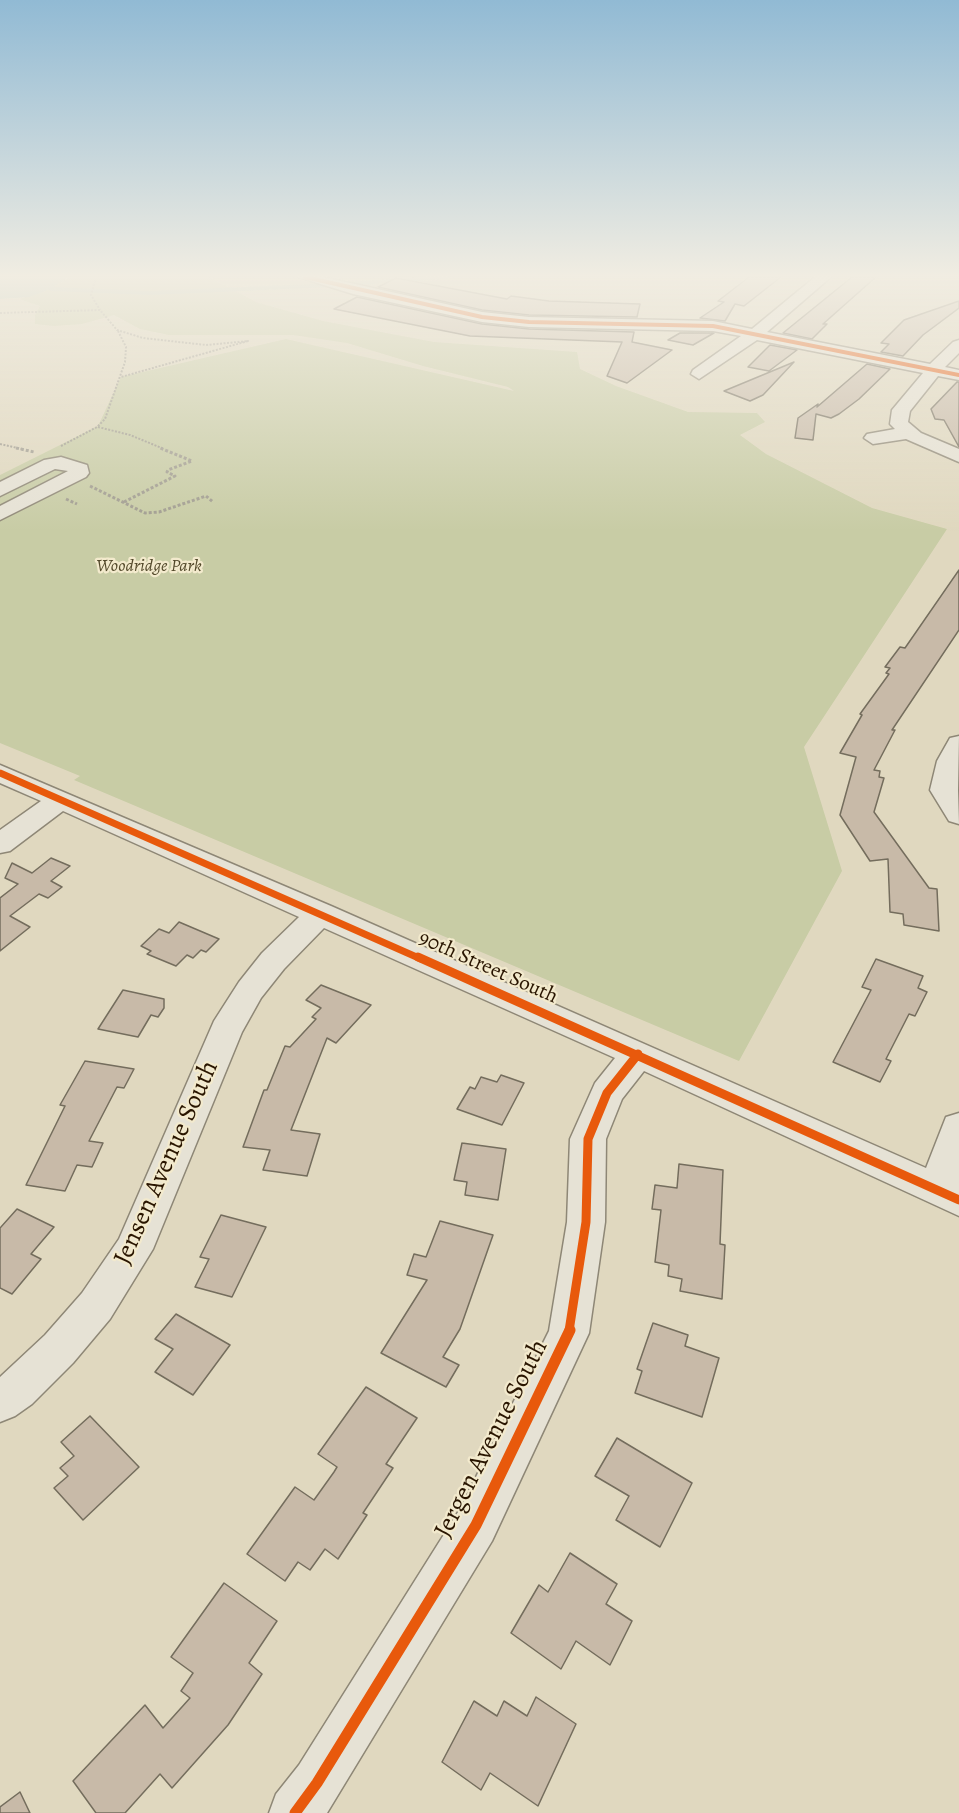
<!DOCTYPE html>
<style>
body{margin:0}
canvas{display:block;background:#e0d8bf}
</style>
<canvas width="959" height="1813"></canvas>
<script>
const context = document.querySelector('canvas').getContext('2d');
context.lineJoin = 'round';
function fill(path, color) { context.fillStyle = color; context.fill(path, 'evenodd'); }
const poly = rows => new Path2D(rows.map(r => 'M' + r).join(''));
function strokePath(path, color, width, dash) { context.strokeStyle = color; context.lineWidth = width; context.lineCap = dash ? 'butt' : 'round'; context.setLineDash(dash || []); context.stroke(path); }
function write(font, color, halo, rows, align = 'center') {
  context.font = font + ' Alegreya,serif'; context.lineWidth = 4.5; context.setLineDash([]); context.textBaseline = 'middle'; context.strokeStyle = halo; context.fillStyle = color; for (const [text, x, y, turn = 0] of rows) {
    context.save(); context.translate(x, y); context.rotate((+turn || 0) * Math.PI / 180); context.textAlign = isNaN(turn) ? turn : align; if (halo) context.strokeText(text, 0, 0); context.fillText(text, 0, 0); context.restore();
  }
}
const green = poly([
 [69,277,209,277,256,302,323,321,434,342,577,352,580,369,616,386,688,412,757,413,765,422,740,435,766,454,872,508,947,529,804,747,842,871,739,1061,74,780,80,776,0,743,0,475,98,426,121,377,286,339,514,391,508,387,423,366,347,343,293,335,169,335,140,329,114,315,82,324,54,326,35,324,35,315,40,306,19,299,51,289]
]);
const water = poly([
 [0,277,69,277,51,289,29,297,0,299]
]);
const stream = poly([
 [345,284,447,277],
 [51,289,150,293,334,285]
]);
const building = poly([
 [749,277,781,277,744,306,735,304,725,321,700,318,724,302,718,301,749,277],
 [852,277,876,277,823,324,827,324,812,339,783,333,852,277],
 [396,278,507,299,511,296,549,301,640,304,637,317,529,315,482,310,378,287,396,278],
 [357,297,482,324,529,329,634,332,632,342,672,350,627,383,607,376,622,342,470,336,334,309,357,297],
 [959,301,959,308,923,335,903,356,881,352,889,344,881,343,904,320,959,301],
 [680,333,714,333,693,345,668,340,680,333],
 [770,345,797,350,769,371,748,367,770,345],
 [794,362,763,395,750,401,724,391,794,362],
 [867,364,890,369,859,399,839,414,831,418,816,414,813,440,795,438,798,418,818,404,817,407,867,364],
 [957,382,959,382,959,447,944,420,935,419,931,409,957,382],
 [959,570,959,630,892,730,895,730,874,770,880,771,879,777,884,778,874,812,929,888,937,889,939,931,904,925,903,914,890,912,888,859,870,861,840,815,856,757,840,753,862,715,860,714,889,674,886,673,890,668,885,667,900,647,905,648,959,570],
 [51,858,70,866,51,881,62,887,48,898,39,894,10,916,30,927,0,951,0,898,18,884,5,878,12,863,32,873,51,858],
 [179,922,219,939,206,952,201,950,193,958,187,955,176,966,147,954,151,951,141,946,159,929,169,933,179,922],
 [876,959,923,976,918,988,927,992,915,1016,909,1014,886,1059,891,1061,880,1082,833,1062,871,990,862,987,876,959],
 [321,985,371,1005,336,1043,327,1038,291,1130,320,1134,307,1176,263,1170,270,1150,243,1147,264,1090,267,1090,285,1046,290,1047,316,1019,312,1017,321,1008,306,1000,321,985],
 [123,990,164,999,164,1008,158,1017,151,1015,138,1037,98,1029,123,990],
 [85,1061,134,1069,124,1088,117,1087,89,1141,103,1143,92,1167,77,1165,65,1191,26,1185,65,1106,60,1105,85,1061],
 [501,1075,524,1083,502,1125,457,1109,470,1087,475,1089,481,1077,497,1082,501,1075],
 [462,1143,506,1149,498,1200,465,1195,467,1182,454,1180,462,1143],
 [679,1164,723,1170,720,1244,725,1245,722,1299,680,1291,682,1279,668,1276,669,1265,655,1262,661,1210,652,1209,655,1185,677,1188,679,1164],
 [17,1209,54,1227,31,1254,41,1259,12,1294,0,1288,0,1228,17,1209],
 [221,1215,266,1227,232,1297,195,1287,209,1259,200,1257,221,1215],
 [440,1221,493,1235,460,1329,443,1357,459,1365,446,1387,381,1353,427,1280,407,1275,414,1254,426,1257,440,1221],
 [176,1314,230,1345,193,1395,155,1372,173,1349,155,1339,176,1314],
 [653,1323,688,1335,685,1346,719,1358,702,1417,635,1393,642,1371,637,1369,653,1323],
 [366,1387,417,1418,386,1464,393,1468,363,1513,367,1515,338,1559,325,1549,310,1570,298,1562,285,1581,247,1554,295,1487,314,1500,334,1472,337,1467,318,1454,366,1387],
 [90,1416,139,1467,83,1520,54,1488,68,1476,60,1468,74,1456,61,1442,90,1416],
 [617,1438,692,1483,660,1547,616,1520,629,1496,595,1476,617,1438],
 [570,1553,617,1584,606,1604,632,1621,610,1665,576,1641,561,1669,511,1633,539,1585,548,1592,570,1553],
 [224,1583,277,1621,249,1663,262,1674,228,1725,172,1788,160,1774,125,1813,96,1813,73,1781,145,1705,163,1728,190,1698,181,1691,193,1673,171,1657,224,1583],
 [536,1697,576,1724,538,1806,490,1773,481,1790,442,1762,474,1701,497,1716,504,1701,527,1716,536,1697],
 [20,1792,30,1813,0,1813,0,1807,20,1792]
]);
const pathFar1 = poly([
 [96,277,91,295,100,310],
 [0,313,100,310,117,330,143,338,206,345,248,341,121,377],
 [98,427,130,435,164,449],
 [0,444,22,449],
 [61,446,97,427,105,419,125,362,126,347,118,331]
]);
const path = poly([
 [16,448,34,452],
 [90,486,145,513,159,512,206,496,213,502],
 [66,499,77,504],
 [124,502,175,476,167,472,168,470,192,461,160,448]
]);
const minor = poly([
 [298,277,323,277,482,312,529,317,713,321,752,329,815,277,831,277,767,332,930,364,953,342,959,340,959,353,945,367,959,370,959,380,938,376,910,411,908,422,921,433,959,449,959,462,906,439,873,444,864,438,867,434,895,429,890,424,892,410,923,373,757,340,699,379,691,374,693,370,741,336,713,331,529,327,482,322,353,294,298,277],
 [61,457,87,465,89,473,86,477,0,520,0,506,68,471,55,469,0,496,0,482,44,460,61,457],
 [959,736,958,790,959,824,949,821,930,790,937,761,950,738,959,736],
 [0,765,331,906,926,1168,946,1117,959,1113,959,1216,644,1071,622,1099,606,1139,605,1222,589,1333,492,1541,327,1813,269,1813,276,1794,299,1765,460,1509,549,1331,567,1222,570,1139,595,1083,615,1058,324,928,284,969,261,998,242,1032,153,1249,110,1319,73,1363,32,1404,15,1416,0,1422,0,1377,45,1335,82,1293,119,1239,214,1021,239,982,262,953,299,917,63,811,10,851,0,853,0,830,41,801,0,783,0,765]
]);
const cyclewayFar3 = poly([
 [305,277,482,317,529,322,713,326,959,375]
]);
const cyclewayFar2 = poly([
 [0,773,421,959]
]);
const cyclewayFar1 = poly([
 [418,957,959,1200],
 [569,1331,586,1222,588,1139,607,1093,638,1054]
]);
const cycleway = poly([
 [295,1813,317,1783,476,1525,570,1330]
]);
const farParknames = [
 ["Woodridge Park",149,567]
];
const streetNames = [
 ["90th Street South",488,968,24]
];
const nearStreetnames = [
 ["Jensen Avenue South",167,1163,-66],
 ["Jergen Avenue South",492,1439,-63]
];
fill(green, '#c8cca5');
fill(water, '#afc4b5');
strokePath(stream, '#afc4b5', 4);
fill(building, '#c8baa8');
strokePath(building, '#746d5d', 1.5);
strokePath(minor, '#8e8776', 3);
strokePath(pathFar1, '#a09c90', 2, [2, 1.5]);
strokePath(path, '#a09c90', 3, [3, 2]);
fill(minor, '#e6e2d5');
strokePath(cyclewayFar3, '#e8590c', 4);
strokePath(cyclewayFar2, '#e8590c', 7);
strokePath(cyclewayFar1, '#e8590c', 9);
strokePath(cycleway, '#e8590c', 11);
const sky = context.createLinearGradient(0, 0, 0, 531);
sky.addColorStop(0, '#91bad4');
sky.addColorStop(0.52, '#f1ede2');
sky.addColorStop(1, '#f1ede200');
context.fillStyle = sky;
context.fillRect(0, 0, 959, 531);
write('italic 18px', '#53492b', '#f3eacd', farParknames);
write('21px', '#291500', '#f3eacd', streetNames);
write('26px', '#291500', '#f3eacd', nearStreetnames);
</script>
